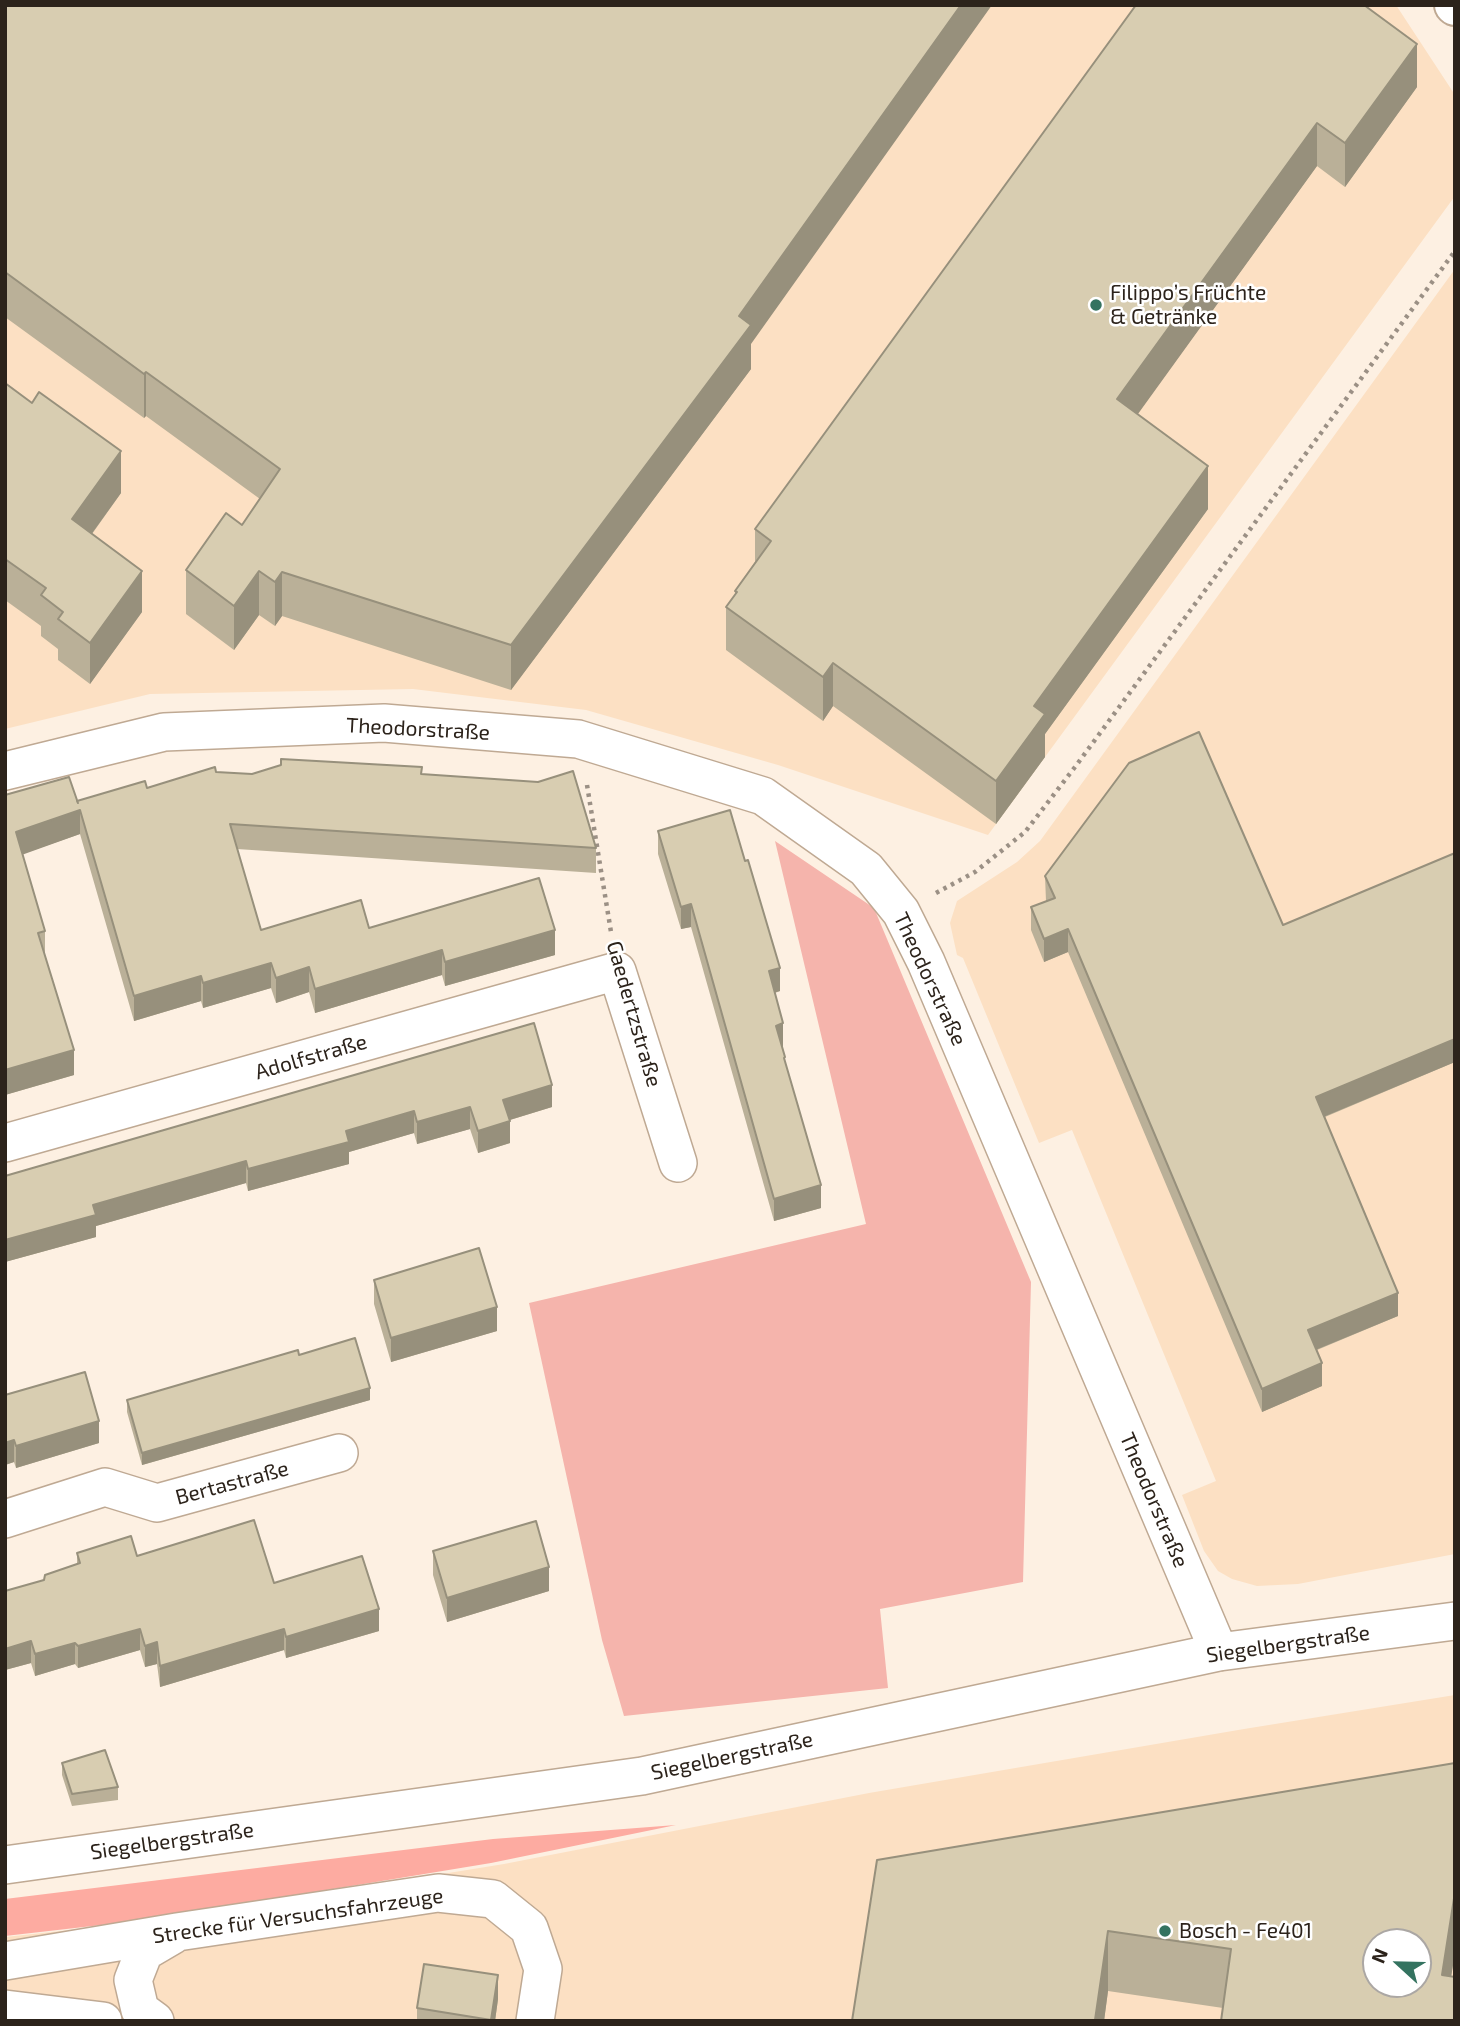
<!DOCTYPE html>
<meta charset="utf-8">
<style>
body{margin:0}
#map{position:relative;width:1460px;height:2026px;overflow:hidden;background:#fdf0e2;font-family:"Exo 2",sans-serif}
canvas{display:block}
.frame{position:absolute;inset:0;border:7px solid #2c231b;pointer-events:none}
.north{position:absolute;left:1362px;top:1928px;width:70px;height:70px;box-sizing:border-box;background:#fff;border:2px solid #aba7a4;border-radius:50%;rotate:292deg;font-size:19px;font-weight:700;line-height:28px;text-align:center;color:#2c231b}
.north::after{content:'';display:block;margin:auto;width:24px;height:32px;background:#347360;clip-path:polygon(50% 0,100% 100%,50% 72%,0 100%)}
</style>
<div id="map">
<canvas width="1460" height="2026"></canvas>
<div class="frame"></div>
<div class="north">N</div>
</div>
<script>
const context = document.querySelector('canvas').getContext('2d');
context.lineJoin = 'round';
function fill(path, color) { context.fillStyle = color; context.fill(path, 'evenodd'); }
const poly = rows => new Path2D(rows.map(r => 'M' + r).join(''));
function strokePath(path, color, width, dash) { context.strokeStyle = color; context.lineWidth = width; context.lineCap = dash ? 'butt' : 'round'; context.setLineDash(dash || []); context.stroke(path); }
function write(font, color, halo, rows, align = 'center') {
  context.font = font + ' "Exo 2",sans-serif'; context.lineWidth = 5; context.setLineDash([]); context.textBaseline = 'middle'; context.strokeStyle = halo; context.fillStyle = color; for (const [text, x, y, turn = 0] of rows) {
    context.save(); context.translate(x, y); context.rotate((+turn || 0) * Math.PI / 180); context.textAlign = isNaN(turn) ? turn : align; if (halo) context.strokeText(text, 0, 0); context.fillText(text, 0, 0); context.restore();
  }
}
const built = poly([
 [5,5,1396,5,1455,95,1455,196,988,835,778,765,586,710,413,689,150,694,5,729],
 [1455,269,1455,1554,1298,1584,1257,1586,1232,1579,1218,1571,1204,1551,1182,1495,1216,1481,1072,1130,1039,1143,963,958,957,955,950,923,957,901,1017,862,1040,841],
 [1455,1695,1455,2021,5,2021,5,1937,146,1922,504,1864,869,1793,1244,1729],
 [1376,1942,1418,1942,1418,1984,1376,1984]
]);
const green = poly([
 [775,841,874,908,1031,1282,1023,1582,880,1609,888,1688,624,1716,602,1640,529,1303,866,1224]
]);
const forest = poly([
 [676,1825,491,1863,145,1920,5,1936,5,1899,493,1839]
]);
const path = poly([
 [587,785,611,932],
 [936,893,975,872,1025,832,1075,767,1455,251]
]);
const minor = poly([
 [5,771,164,732,384,723,578,739,763,796,866,869,901,912,926,962,1219,1652],
 [5,1143,617,971,678,1163],
 [5,1519,105,1487,157,1503,339,1453],
 [5,1865,642,1776,1219,1652,1455,1621],
 [5,1961,177,1932,438,1893,493,1899,529,1928,543,1969,535,2021],
 [5,2009,103,2021],
 [155,2021,140,2010,133,1980,144,1952,173,1935]
]);
const secondary = poly([
 [1454,5,1455,6]
]);
const wall = poly([
 [5,5,751,344,751,369,511,690,282,616,275,626,259,615,234,650,186,614,186,570,242,525,260,499,146,416,144,418,5,317],
 [1417,44,1417,87,1345,187,1317,166,1137,414,1208,509,1045,734,1045,757,996,824,833,706,823,721,726,650,726,607,735,595,735,591,755,562,755,529],
 [5,383,121,493,92,534,142,612,90,684,58,660,58,649,41,636,41,626,5,600],
 [216,772,252,774,422,775,596,848,596,873,237,849,261,930,369,928,555,955,445,986,442,975,315,1013,309,992,276,1003,271,988,203,1008,201,1001,134,1021,80,834,22,854,45,931,45,955,74,1075,5,1095,5,795,77,801,147,788],
 [658,831,780,991,775,993,785,1062,821,1208,774,1221,691,927,681,929,658,854],
 [1045,876,1283,925,1455,1062,1325,1117,1398,1316,1317,1350,1322,1386,1262,1412,1068,952,1044,962,1031,930,1031,907,1046,901],
 [534,1023,552,1107,510,1120,510,1143,478,1153,470,1129,417,1144,414,1133,349,1152,349,1164,248,1191,246,1183,96,1226,96,1237,5,1262,5,1176],
 [374,1280,497,1331,391,1362,374,1304],
 [299,1355,370,1400,142,1465,127,1412,127,1400],
 [5,1395,99,1443,16,1468,14,1462,5,1465],
 [433,1551,549,1591,447,1622,433,1575],
 [77,1553,137,1556,274,1583,379,1631,286,1658,284,1650,160,1687,157,1664,145,1667,140,1650,78,1668,75,1664,35,1676,31,1663,5,1670,5,1591,44,1580,77,1564],
 [62,1763,118,1787,118,1800,72,1806,62,1775],
 [1455,1763,1455,1952,1451,1976,1223,2008,1108,1991,1104,2021,852,2021],
 [498,1999,495,2021,417,2021,417,2008]
]);
const shadedWall = poly([
 [961,5,992,5,751,344,751,369,511,690,511,645,739,316],
 [1417,44,1417,87,1345,187,1345,143],
 [1317,123,1317,166,1117,443,1117,399],
 [146,372,146,416,144,418,144,374],
 [121,451,121,493,72,561,72,519],
 [1208,466,1208,509,1045,734,1045,757,996,824,996,781,1034,706],
 [142,571,142,612,90,684,90,643],
 [259,571,259,615,234,650,234,606],
 [282,572,282,616,275,626,275,582],
 [833,663,833,706,823,721,823,677],
 [80,810,80,834,16,857,16,832],
 [691,904,691,927,681,929,681,907],
 [1068,929,1068,952,1044,962,1044,939],
 [555,930,555,955,445,986,445,962],
 [442,950,442,975,315,1013,315,989],
 [271,963,271,988,203,1008,203,983],
 [309,967,309,992,276,1003,276,978],
 [780,968,780,991,769,994,769,971],
 [201,976,201,1001,134,1021,134,996],
 [783,1023,783,1046,776,1049,776,1026],
 [1455,1039,1455,1062,1316,1120,1316,1097],
 [74,1050,74,1075,5,1095,5,1070],
 [552,1085,552,1107,503,1122,503,1100],
 [470,1107,470,1129,417,1144,417,1122],
 [414,1111,414,1133,349,1152,349,1164,248,1191,248,1169,346,1131],
 [510,1121,510,1143,478,1153,478,1131],
 [246,1161,246,1183,96,1226,96,1237,5,1262,5,1240,93,1205],
 [821,1185,821,1208,774,1221,774,1199],
 [1398,1293,1398,1316,1308,1353,1308,1330],
 [497,1307,497,1331,391,1362,391,1338],
 [1322,1363,1322,1386,1262,1412,1262,1389],
 [370,1388,370,1400,142,1465,142,1453],
 [99,1421,99,1443,16,1468,16,1446],
 [14,1440,14,1462,5,1465,5,1443],
 [549,1567,549,1591,447,1622,447,1598],
 [379,1609,379,1631,286,1658,286,1637],
 [140,1629,140,1650,78,1668,78,1646],
 [284,1629,284,1650,160,1687,160,1666],
 [31,1641,31,1663,5,1670,5,1649],
 [157,1642,157,1664,145,1667,145,1646],
 [75,1643,75,1664,35,1676,35,1654],
 [1455,1892,1455,1953,1444,2021,1442,1975],
 [1108,1931,1108,1991,1104,2021,1095,2021],
 [498,1975,498,1999,495,2021,491,2021]
]);
const building = poly([
 [5,5,961,5,739,316,751,325,511,645,282,572,275,582,259,571,234,606,186,570,226,513,242,525,280,469,146,372,144,374,5,272,5,5],
 [1136,5,1364,5,1417,44,1345,143,1317,123,1117,399,1208,466,1034,706,1045,714,996,781,833,663,823,677,726,607,737,592,735,591,771,541,755,529,1136,5],
 [5,383,32,403,39,392,121,451,72,519,142,571,90,643,58,619,63,612,41,595,46,588,5,559,5,383],
 [1199,732,1283,925,1455,853,1455,1039,1316,1097,1398,1293,1308,1330,1322,1363,1262,1389,1068,929,1044,939,1031,907,1055,898,1045,876,1129,763,1199,732],
 [281,759,422,767,421,774,538,782,573,771,596,848,230,824,261,930,361,900,369,928,539,878,555,930,445,962,442,950,315,989,309,967,276,978,271,963,203,983,201,976,134,996,80,810,16,832,45,931,38,933,74,1050,5,1070,5,795,69,777,78,803,77,801,145,781,147,788,215,767,216,772,252,774,281,765,281,759],
 [730,810,745,861,748,860,780,968,769,971,783,1023,776,1026,785,1057,784,1058,821,1185,774,1199,691,904,681,907,658,831,730,810],
 [534,1023,552,1085,503,1100,510,1121,478,1131,470,1107,417,1122,414,1111,346,1131,349,1142,248,1169,246,1161,93,1205,96,1215,5,1240,5,1176,534,1023],
 [479,1248,497,1307,391,1338,374,1280,479,1248],
 [355,1338,370,1388,142,1453,127,1400,298,1350,299,1355,355,1338],
 [85,1372,99,1421,16,1446,14,1440,5,1443,5,1395,85,1372],
 [254,1520,274,1583,362,1556,379,1609,286,1637,284,1629,160,1666,157,1642,145,1646,140,1629,78,1646,75,1643,35,1654,31,1641,5,1649,5,1591,44,1580,45,1575,80,1563,77,1553,131,1536,137,1556,254,1520],
 [536,1521,549,1567,447,1598,433,1551,536,1521],
 [105,1750,118,1787,72,1794,62,1763,105,1750],
 [1455,1763,1455,1892,1442,1975,1455,1977,1455,2021,1221,2021,1231,1949,1108,1931,1095,2020,1103,2021,852,2021,877,1860,1455,1763],
 [1376,1942,1418,1942,1418,1984,1376,1984,1376,1942],
 [424,1964,498,1975,491,2020,417,2008,424,1964]
]);
const markers = [
 [1096,305,7,"#347360"],
 [1165,1931,7,"#347360"]
];
const poiNames = [
 ["Filippo’s Früchte",1110,293],
 ["& Getränke",1110,317],
 ["Bosch - Fe401",1179,1931]
];
const streetNames = [
 ["Theodorstraße",418,729,3],
 ["Theodorstraße",930,979,65],
 ["Gaedertzstraße",634,1014,74],
 ["Adolfstraße",311,1057,-16],
 ["Bertastraße",232,1483,-15],
 ["Theodorstraße",1154,1500,67],
 ["Siegelbergstraße",1288,1644,-8],
 ["Siegelbergstraße",732,1756,-12],
 ["Siegelbergstraße",172,1841,-8],
 ["Strecke für Versuchsfahrzeuge",298,1916,-8]
];
fill(built, '#fce0c3');
fill(green, '#f5b4ac');
fill(forest, '#fdaba1');
strokePath(minor, '#bfa993', 40);
strokePath(secondary, '#bfa993', 42);
strokePath(path, '#9b9085', 4.5, [3.5, 5]);
strokePath(minor, '#fff', 37);
strokePath(secondary, '#fff', 38);
fill(wall, '#bab098');
fill(shadedWall, '#97907c');
fill(building, '#d8cdb1');
strokePath(building, '#97907c', 2);
for (const [x, y, r, color] of markers) { const dot = new Path2D(); dot.arc(x, y, r, 0, 2 * Math.PI); context.fillStyle = color; context.fill(dot); strokePath(dot, '#fff', 2.5); }
write('21px', '#2c231b', '#fff', poiNames, 'left');
write('21px', '#2c231b', '#fff', streetNames);
</script>
